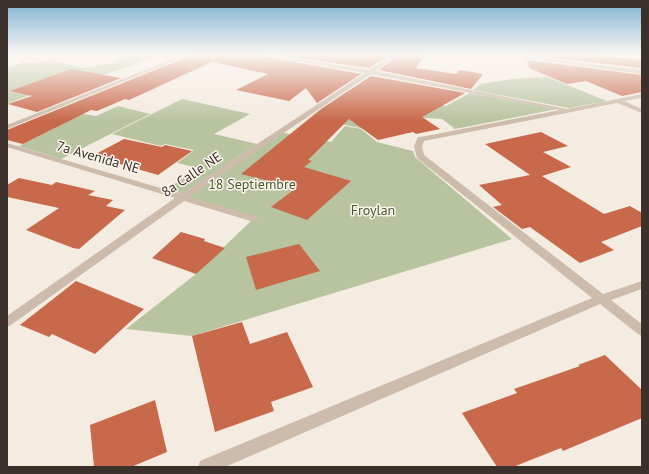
<!DOCTYPE html>
<style>
body{margin:0}
#map{position:relative;width:649px;height:474px;overflow:hidden;background:#f4ebe1;font-family:"PT Sans",sans-serif}
canvas{display:block}
.frame{position:absolute;inset:0;border:8px solid #3b302b;pointer-events:none}
</style>
<div id="map">
<canvas width="649" height="474"></canvas>
<div class="frame"></div>
</div>
<script>
const context = document.querySelector('canvas').getContext('2d');
context.lineJoin = 'round';
function fill(path, color) { context.fillStyle = color; context.fill(path, 'evenodd'); }
const poly = rows => new Path2D(rows.map(r => 'M' + r).join(''));
function write(font, color, halo, rows, align = 'center') {
  context.font = font + ' "PT Sans",sans-serif'; context.lineWidth = 3; context.setLineDash([]); context.textBaseline = 'middle'; context.strokeStyle = halo; context.fillStyle = color; for (const [text, x, y, turn = 0] of rows) {
    context.save(); context.translate(x, y); context.rotate((+turn || 0) * Math.PI / 180); context.textAlign = isNaN(turn) ? turn : align; if (halo) context.strokeText(text, 0, 0); context.fillText(text, 0, 0); context.restore();
  }
}
const green = poly([
 [125,55,162,55,97,77,40,91,7,104,7,68,24,62,35,63,52,60,82,68,114,63],
 [547,77,607,101,569,108,473,90,481,84,512,79],
 [470,93,557,109,455,129,442,119,427,118,389,123,365,129,312,118,420,102,446,106],
 [182,99,250,114,214,134,257,144,182,194,167,189,198,168,177,163,194,150,165,144,161,146,112,134],
 [118,106,150,114,61,159,19,146,53,129,78,113,96,116],
 [345,126,361,129,377,142,413,151,415,157,512,239,192,336,126,329,196,274,253,219,183,197,279,132,331,142]
]);
const building = poly([
 [192,55,211,55,214,60,214,55,262,55,263,56,361,74,317,103,306,88,289,101,236,90,268,74,213,62,214,61,129,100,125,99,97,111,91,110,23,144,7,140,7,130],
 [278,55,390,55,369,68],
 [398,55,425,55,416,68,456,74,460,70,483,74,471,89,379,70],
 [526,55,594,55,642,60,642,68],
 [527,60,642,75,642,92,622,96,586,81,567,84,529,68],
 [71,69,121,78,37,112,8,104,32,96,10,91],
 [371,76,465,93,422,117,440,129,416,134,413,132,378,140,349,119,308,160,312,161,304,167,351,181,307,220,271,207,296,188,241,174,321,109],
 [541,132,568,146,543,152,571,167,542,176,604,214,630,206,642,213,642,226,601,242,614,250,580,263,530,227,522,229,493,207,502,205,479,185,530,175,485,144],
 [124,139,162,147,165,145,192,151,158,175,92,156],
 [19,178,52,185,56,182,95,191,88,195,113,200,106,206,125,210,79,249,73,248,26,230,59,208,7,197,7,185],
 [181,232,205,239,204,241,225,248,196,274,152,258],
 [299,244,320,271,256,290,246,257],
 [76,281,144,309,95,354,52,334,49,337,20,325],
 [242,322,250,344,287,332,313,387,271,402,274,411,215,432,192,336],
 [605,355,642,390,642,418,563,451,561,448,513,467,497,467,462,413,517,393,514,389,580,366,578,365],
 [155,400,167,452,131,467,94,467,90,425]
]);
const minor = poly([
 [183,55,188,55,7,129,7,125,183,55],
 [263,55,271,55,369,70,392,55,397,55,375,71,567,109,642,94,642,98,624,101,642,109,642,113,617,103,424,141,422,146,424,155,603,294,642,281,642,289,611,300,642,324,642,336,638,334,600,304,225,467,198,467,200,461,592,298,417,158,414,146,418,137,421,137,560,110,371,74,189,197,257,217,259,219,257,221,251,221,184,201,11,325,7,327,7,316,175,198,7,147,7,143,181,194,365,73,263,55],
 [504,55,514,55,642,70,642,74,504,55]
]);
const streetNames = [
 ["7a Avenida NE",98,158,16],
 ["8a Calle NE",192,175,-34]
];
const parkNames = [
 ["18 Septiembre",252,185],
 ["Froylan",373,211]
];
fill(green, '#b8c4a0');
fill(building, '#c8694b');
fill(minor, '#cdbbac');
const sky = context.createLinearGradient(0, 0, 0, 121);
sky.addColorStop(0, '#7eb2d2');
sky.addColorStop(0.45, '#faf6f2');
sky.addColorStop(1, '#faf6f200');
context.fillStyle = sky;
context.fillRect(0, 0, 649, 121);
write('14px', '#3b302b', '#fbf5ee', streetNames);
write('14px', '#4a5a2e', '#fbf5ee', parkNames);
</script>
